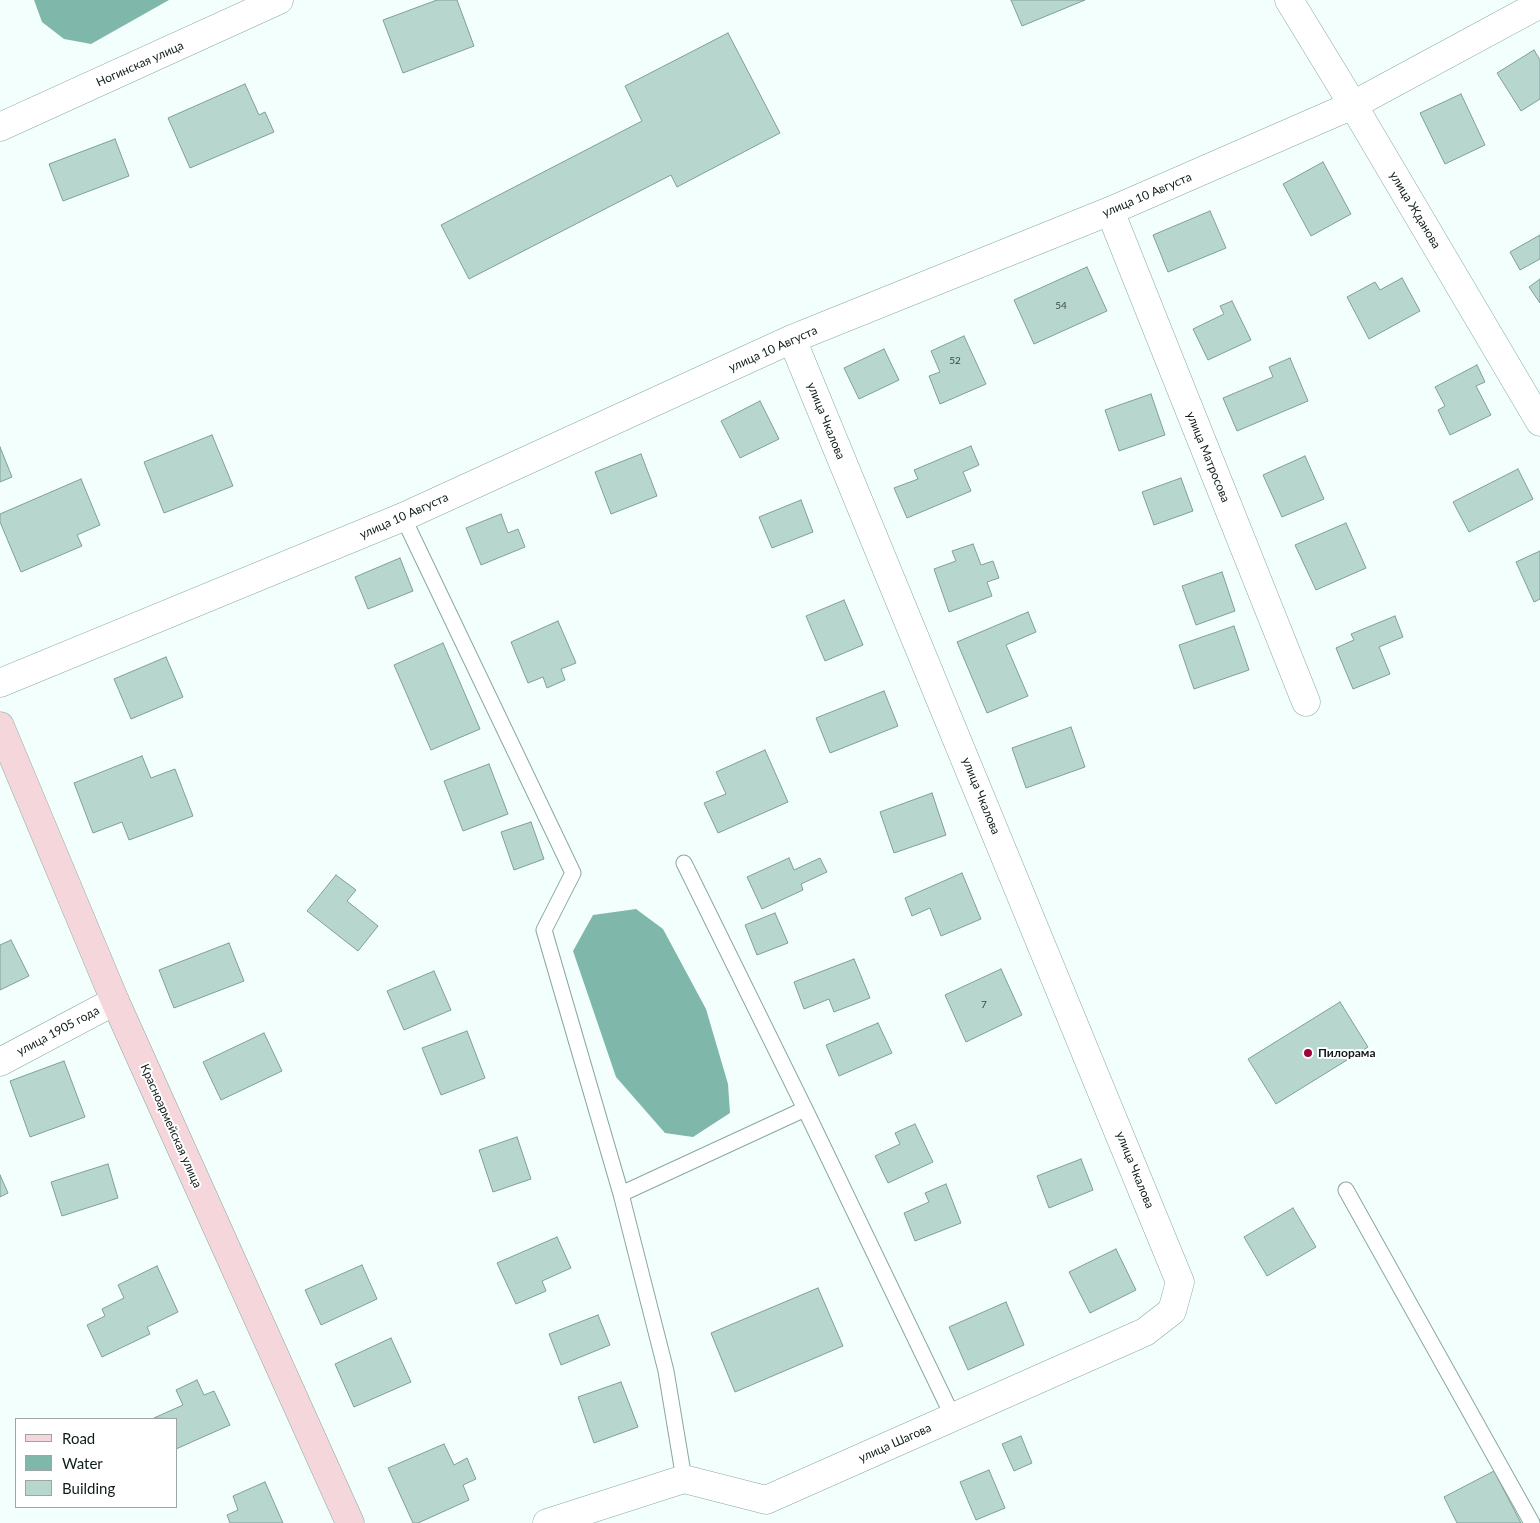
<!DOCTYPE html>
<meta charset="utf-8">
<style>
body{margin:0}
#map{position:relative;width:1540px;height:1523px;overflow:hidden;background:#f2fffc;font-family:Lato,sans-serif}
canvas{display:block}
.legend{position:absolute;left:15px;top:1418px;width:162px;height:90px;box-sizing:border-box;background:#fff;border:1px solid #9fa5a3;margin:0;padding:6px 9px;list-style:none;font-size:15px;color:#101d1a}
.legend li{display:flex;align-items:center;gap:10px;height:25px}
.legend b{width:25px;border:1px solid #9fa5a3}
</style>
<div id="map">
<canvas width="1540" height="1523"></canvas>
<ul class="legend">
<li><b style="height:6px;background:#f4d6db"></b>Road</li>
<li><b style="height:14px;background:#80b7ab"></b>Water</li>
<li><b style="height:14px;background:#b6d6ce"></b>Building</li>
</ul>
</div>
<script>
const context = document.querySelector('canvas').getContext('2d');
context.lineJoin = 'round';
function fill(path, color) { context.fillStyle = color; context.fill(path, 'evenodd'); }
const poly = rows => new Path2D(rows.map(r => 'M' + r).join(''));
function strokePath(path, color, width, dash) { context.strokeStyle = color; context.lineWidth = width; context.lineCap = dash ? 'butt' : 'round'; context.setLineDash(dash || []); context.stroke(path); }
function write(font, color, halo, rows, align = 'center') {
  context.font = font + ' Lato,sans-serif'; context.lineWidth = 4; context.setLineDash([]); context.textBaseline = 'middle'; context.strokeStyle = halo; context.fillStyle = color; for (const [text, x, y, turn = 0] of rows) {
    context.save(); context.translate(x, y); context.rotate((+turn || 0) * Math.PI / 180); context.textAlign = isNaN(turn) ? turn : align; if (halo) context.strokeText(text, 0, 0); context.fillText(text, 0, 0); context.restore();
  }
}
const water = poly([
 [34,0,169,0,91,44,64,39,42,22],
 [636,909,663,929,706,1009,728,1084,730,1113,693,1137,665,1133,616,1077,573,951,593,915]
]);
const building = poly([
 [437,0,457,0,474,46,403,73,383,20,437,0],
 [1011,0,1085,0,1022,26,1011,0],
 [728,33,780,133,677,187,671,175,469,279,441,225,642,121,625,86,728,33],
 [1534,50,1540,60,1540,99,1521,111,1497,73,1534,50],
 [245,84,259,115,265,112,274,132,190,168,168,118,245,84],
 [1461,94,1485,145,1445,164,1420,113,1461,94],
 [115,139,129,176,63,201,49,164,115,139],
 [1323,162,1351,214,1311,236,1283,184,1323,162],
 [1210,211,1226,248,1168,272,1153,235,1210,211],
 [1540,235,1540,259,1520,270,1510,252,1540,235],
 [1087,267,1107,311,1034,344,1014,300,1087,267],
 [1402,278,1420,311,1369,339,1347,297,1375,282,1380,290,1402,278],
 [1540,279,1540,303,1529,287,1540,279],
 [1232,301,1251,340,1208,360,1193,329,1224,314,1220,306,1232,301],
 [964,336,986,384,940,404,929,376,940,372,931,351,964,336],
 [884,349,899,380,859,399,844,368,884,349],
 [1290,358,1308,401,1237,431,1223,398,1273,377,1269,367,1290,358],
 [1477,365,1485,382,1476,386,1491,415,1450,435,1438,410,1445,406,1435,387,1477,365],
 [1151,394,1165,435,1119,451,1105,410,1151,394],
 [760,401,779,439,740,458,721,421,760,401],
 [212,435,233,486,164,513,144,462,212,435],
 [971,446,979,465,963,472,971,491,907,518,894,488,918,479,914,470,971,446],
 [0,447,12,477,0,482,0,447],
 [641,454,657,496,611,514,595,472,641,454],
 [1305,456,1324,499,1282,517,1263,475,1305,456],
 [1518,469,1533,499,1469,532,1453,502,1518,469],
 [1181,478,1193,511,1154,525,1142,492,1181,478],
 [81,479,100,525,77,535,82,546,21,572,0,522,0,514,81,479],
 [801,500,813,532,772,548,759,517,801,500],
 [501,514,508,533,518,529,525,547,481,565,466,528,501,514],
 [1346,523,1366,568,1316,590,1295,545,1346,523],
 [973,544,981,565,993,561,999,578,987,582,992,596,949,612,934,569,956,561,952,551,973,544],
 [1540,551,1540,599,1534,602,1516,562,1540,551],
 [400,558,413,591,368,609,355,577,400,558],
 [1222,572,1235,611,1196,625,1182,586,1222,572],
 [844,600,863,645,825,661,806,616,844,600],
 [1028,612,1036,632,1006,645,1028,696,987,713,957,642,1028,612],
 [1395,616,1403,637,1379,647,1390,674,1353,689,1336,648,1354,640,1351,634,1395,616],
 [558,621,576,663,561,669,565,680,547,688,543,677,528,683,511,642,558,621],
 [1234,626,1249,670,1194,689,1179,645,1234,626],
 [443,643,480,729,431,750,394,665,443,643],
 [166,657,183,697,131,719,114,679,166,657],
 [884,691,898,726,830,753,816,718,884,691],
 [1071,727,1085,767,1026,788,1012,748,1071,727],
 [765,750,788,802,718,833,704,803,726,794,716,772,765,750],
 [142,756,151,778,175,769,193,816,129,840,122,822,93,833,74,783,142,756],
 [489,764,508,814,463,831,444,781,489,764],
 [932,793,946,835,894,853,880,812,932,793],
 [531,822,544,859,514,870,501,832,531,822],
 [789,858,794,870,820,858,827,872,801,884,803,890,762,909,747,877,789,858],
 [962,873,981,919,941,936,930,908,912,916,905,898,962,873],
 [336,875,356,890,347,901,378,926,358,951,307,911,336,875],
 [775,913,788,943,757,955,745,925,775,913],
 [11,940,29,976,0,990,0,945,11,940],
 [229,943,244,981,174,1008,159,970,229,943],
 [854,959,870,998,834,1012,829,999,804,1009,794,982,854,959],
 [1001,969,1022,1015,966,1042,945,995,1001,969],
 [434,971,451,1010,404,1030,387,991,434,971],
 [1340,1002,1368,1047,1276,1104,1248,1059,1340,1002],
 [878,1023,892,1053,839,1076,826,1045,878,1023],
 [467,1031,485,1078,441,1095,422,1048,467,1031],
 [264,1033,282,1071,221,1100,203,1062,264,1033],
 [64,1061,85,1117,30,1137,10,1081,64,1061],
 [915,1124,933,1162,888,1183,875,1156,900,1144,895,1133,915,1124],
 [517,1137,531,1179,493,1192,479,1150,517,1137],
 [1081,1159,1093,1190,1049,1208,1037,1176,1081,1159],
 [108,1164,118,1198,62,1216,51,1182,108,1164],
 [0,1175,8,1193,0,1197,0,1175],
 [946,1184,961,1223,915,1241,904,1213,929,1202,925,1193,946,1184],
 [1293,1208,1316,1247,1267,1276,1244,1237,1293,1208],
 [557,1237,571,1268,542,1281,546,1291,516,1304,497,1263,557,1237],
 [1116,1249,1136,1290,1090,1313,1069,1272,1116,1249],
 [362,1265,377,1299,321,1325,305,1290,362,1265],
 [157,1266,178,1312,147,1327,150,1334,102,1357,87,1325,105,1316,102,1309,124,1298,118,1285,157,1266],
 [818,1288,843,1346,735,1392,711,1333,818,1288],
 [1006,1302,1024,1345,968,1370,949,1327,1006,1302],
 [598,1315,610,1345,561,1365,549,1334,598,1315],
 [391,1338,411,1382,354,1407,335,1364,391,1338],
 [197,1380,204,1395,214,1391,230,1425,176,1449,176,1419,154,1418,183,1405,176,1390,197,1380],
 [621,1382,638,1427,594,1443,578,1397,621,1382],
 [1021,1436,1032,1463,1014,1471,1002,1444,1021,1436],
 [444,1444,454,1465,467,1458,476,1479,463,1485,469,1500,418,1523,413,1523,388,1468,444,1444],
 [989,1470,1005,1508,976,1520,960,1482,989,1470],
 [1494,1471,1521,1523,1457,1523,1444,1497,1494,1471],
 [265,1482,283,1523,230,1523,227,1515,238,1510,233,1496,265,1482]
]);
const service = poly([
 [403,517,573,873,544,930,621,1194,666,1371,684,1479],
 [684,863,805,1109],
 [1346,1190,1532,1523],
 [621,1194,805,1109,953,1417]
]);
const minor = poly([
 [0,127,279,0],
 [1110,211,1306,702],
 [0,683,403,517,792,339,1110,211,1353,105,1540,4],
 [0,1062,115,1001],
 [547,1523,684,1479,766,1500,1145,1332,1172,1311,1180,1282,792,339]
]);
const tertiary = poly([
 [1289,0,1353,105,1540,422]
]);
const secondary = poly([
 [0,726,115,1001,350,1523]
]);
const markers = [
 [1308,1053,5,"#a00240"]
];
const numberNames = [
 ["54",1061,306],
 ["52",955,361],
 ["7",984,1005]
];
const streetNames = [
 ["Ногинская улица",140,64,-24],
 ["улица 10 Августа",1147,195,-23],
 ["улица Жданова",1415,210,59],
 ["улица 10 Августа",773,349,-24],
 ["улица Чкалова",826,421,68],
 ["улица Матросова",1208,457,68],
 ["улица 10 Августа",404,516,-24],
 ["улица Чкалова",981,796,68],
 ["улица 1905 года",58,1031,-28],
 ["Красноармейская улица",171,1126,66],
 ["улица Чкалова",1135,1170,68],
 ["улица Шагова",895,1443,-24]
];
const poiNames = [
 ["Пилорама",1318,1053]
];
fill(water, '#80b7ab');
fill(building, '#b6d6ce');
strokePath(building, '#809f98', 1);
strokePath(service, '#89a8a1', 17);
strokePath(minor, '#89a8a1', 29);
strokePath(tertiary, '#89a8a1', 29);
strokePath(secondary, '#89a8a1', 29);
strokePath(service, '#fff', 15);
strokePath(minor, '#fff', 28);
strokePath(tertiary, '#fff', 28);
strokePath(secondary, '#f4d6db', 28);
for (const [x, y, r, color] of markers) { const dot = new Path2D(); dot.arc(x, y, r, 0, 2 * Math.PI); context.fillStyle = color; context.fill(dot); strokePath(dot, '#fff', 2); }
write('10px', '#3a4b47', null, numberNames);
write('12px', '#101d1a', '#fff', streetNames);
write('bold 12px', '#101d1a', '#fff', poiNames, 'left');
</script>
